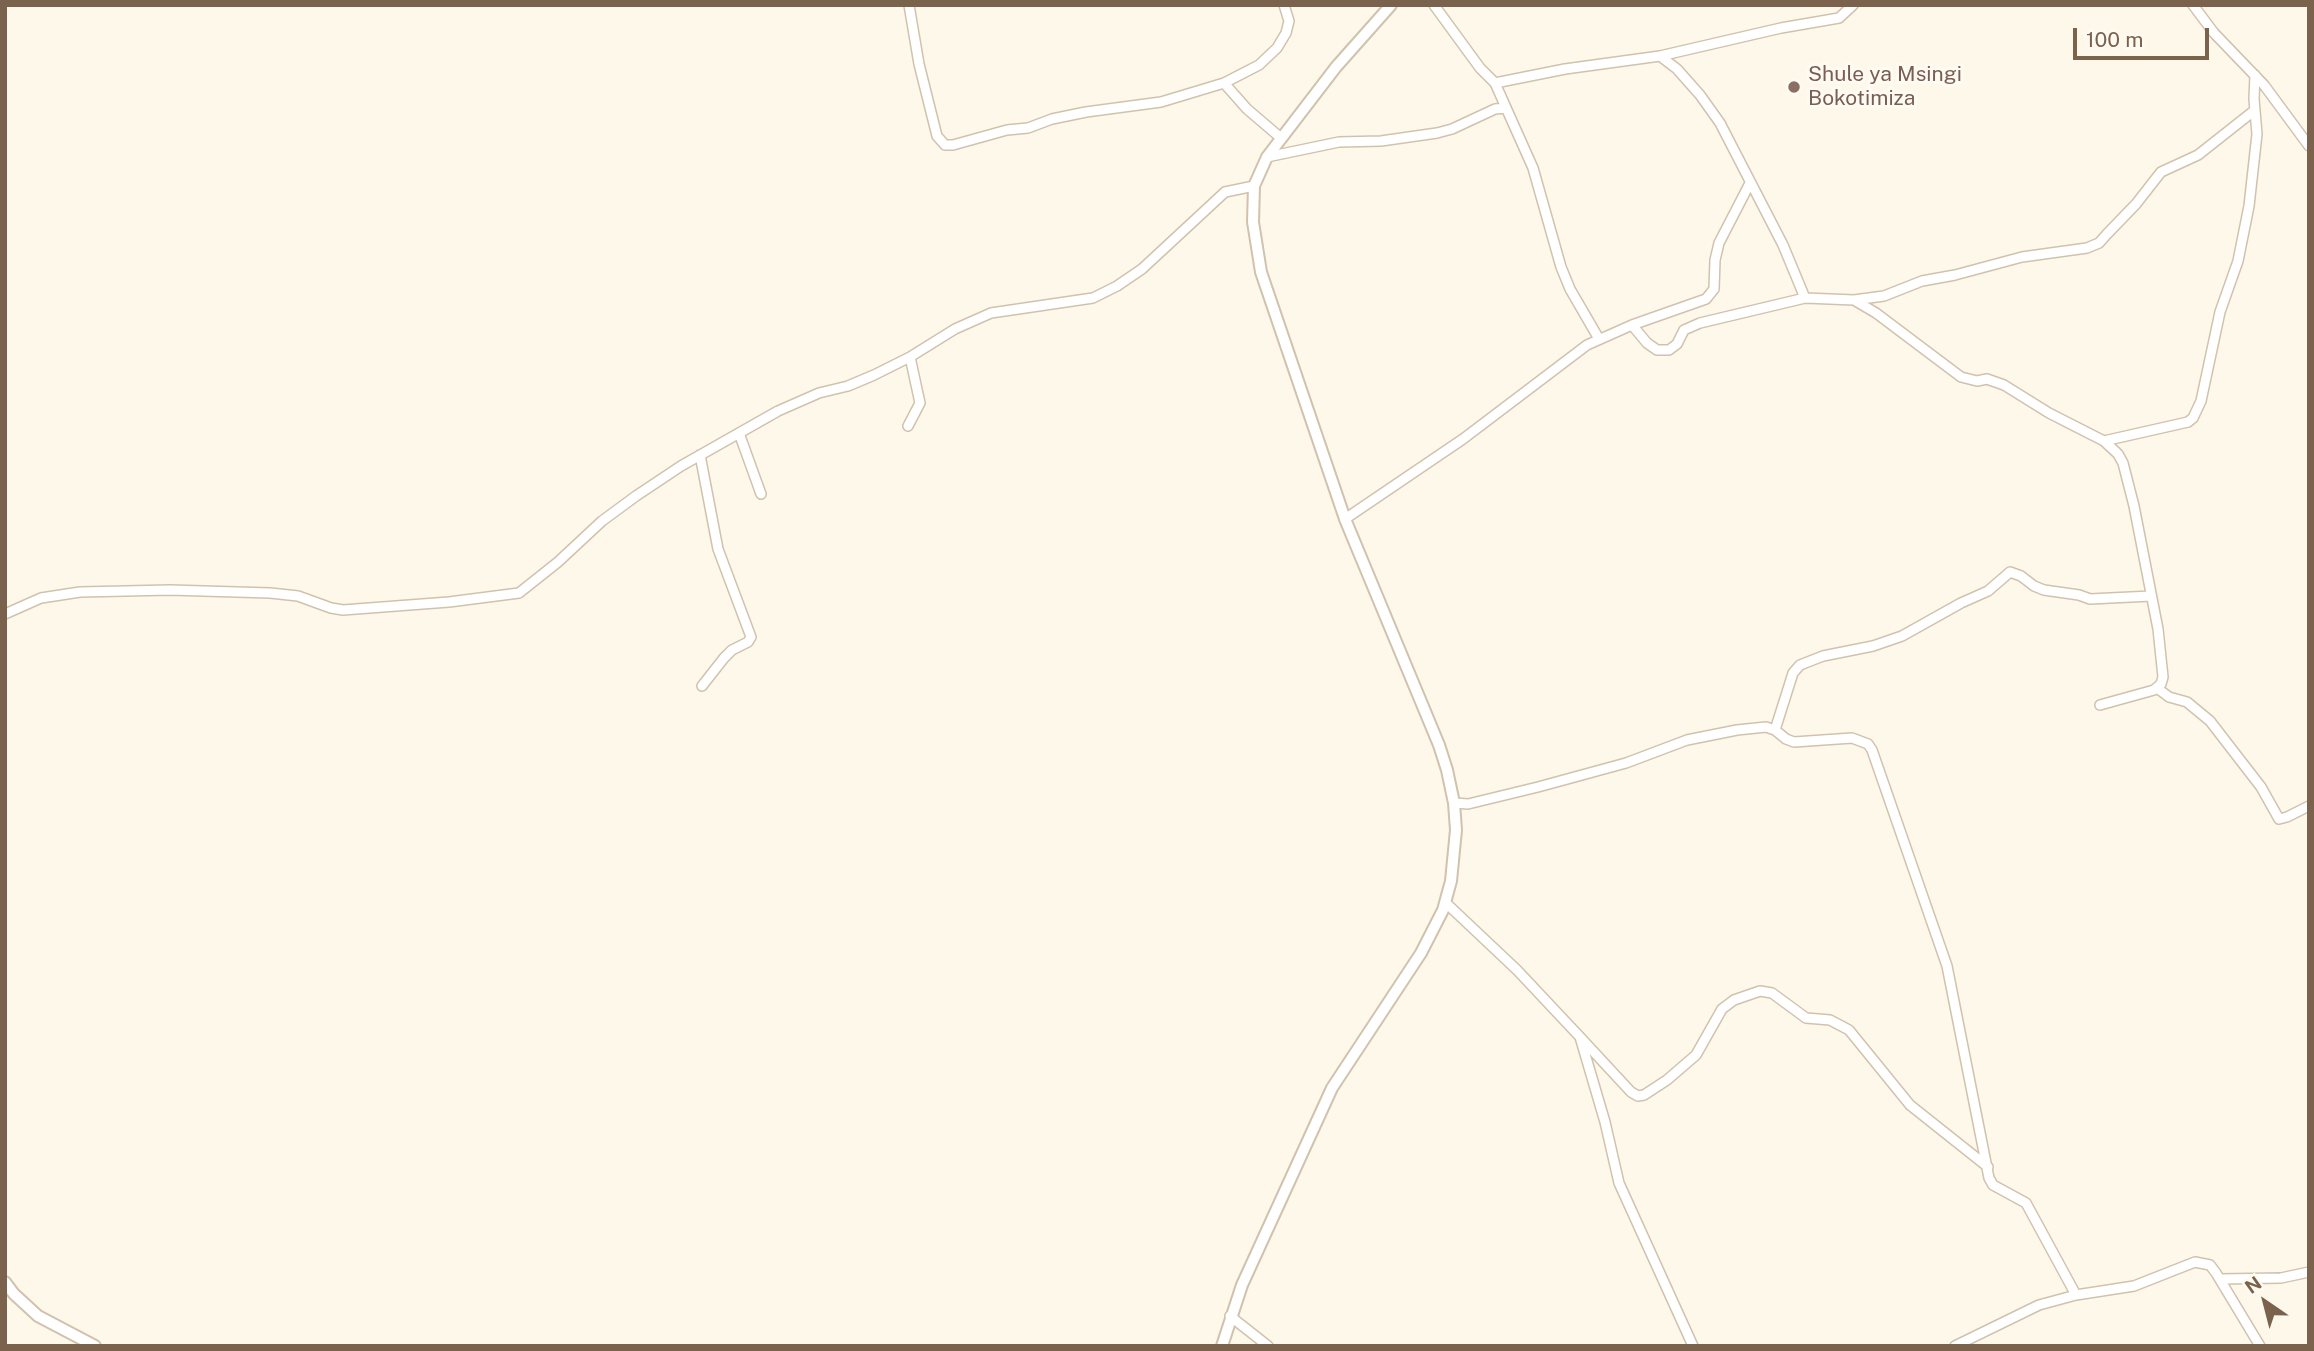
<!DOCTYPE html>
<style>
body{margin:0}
#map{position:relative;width:2314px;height:1351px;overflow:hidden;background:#fdf8ea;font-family:"Public Sans",sans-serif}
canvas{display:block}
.frame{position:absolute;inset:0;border:7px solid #7a624c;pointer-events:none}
.north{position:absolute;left:2230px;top:1267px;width:70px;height:70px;-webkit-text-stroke:5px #fffbf2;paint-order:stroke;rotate:325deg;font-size:19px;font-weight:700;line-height:28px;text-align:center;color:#7a624c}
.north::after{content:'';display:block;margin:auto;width:24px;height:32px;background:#7a624c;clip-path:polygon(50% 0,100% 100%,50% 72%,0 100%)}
.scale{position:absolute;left:2073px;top:28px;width:136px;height:32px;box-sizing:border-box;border:4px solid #7a624c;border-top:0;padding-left:9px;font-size:21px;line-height:24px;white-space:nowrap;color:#7a624c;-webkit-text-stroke:5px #fffbf2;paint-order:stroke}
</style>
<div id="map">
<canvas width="2314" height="1351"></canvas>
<div class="frame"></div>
<div class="north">N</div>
<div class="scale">100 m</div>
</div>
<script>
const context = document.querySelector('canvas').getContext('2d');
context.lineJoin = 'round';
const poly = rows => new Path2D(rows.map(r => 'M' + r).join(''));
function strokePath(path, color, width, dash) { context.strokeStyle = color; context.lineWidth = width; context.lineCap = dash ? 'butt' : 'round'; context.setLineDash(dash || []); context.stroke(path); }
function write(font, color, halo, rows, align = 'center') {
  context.font = font + ' "Public Sans",sans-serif'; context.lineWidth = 6; context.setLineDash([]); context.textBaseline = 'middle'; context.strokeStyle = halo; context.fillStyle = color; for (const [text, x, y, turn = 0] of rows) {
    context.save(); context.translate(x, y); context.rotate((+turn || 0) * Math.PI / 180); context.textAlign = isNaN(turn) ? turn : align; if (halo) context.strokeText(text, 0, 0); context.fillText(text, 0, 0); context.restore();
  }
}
const minor = poly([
 [909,5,919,64,937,136,945,145,953,145,1007,130,1028,128,1052,119,1086,112,1161,102,1224,83,1259,65,1277,48,1286,33,1289,21,1284,5],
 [1434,5,1480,68,1495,83,1533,168,1561,267,1570,289,1599,339],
 [2193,5,2214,33,2264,85,2309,146],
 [1660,56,1677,69,1700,95,1720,123,1783,245,1805,298],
 [1224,83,1247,109,1281,138],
 [1495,83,1565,69,1660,56,1781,28,1839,18,1853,5],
 [1267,157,1339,142,1381,141,1437,133,1452,129,1495,109,1506,108],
 [1854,300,1876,313,1961,377,1977,381,1987,379,2004,385,2049,413,2104,441,2188,422,2193,418,2201,401,2220,312,2238,261,2249,206,2257,134,2254,99,2255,75],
 [1632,325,1647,343,1657,350,1669,350,1677,344,1684,330,1700,323,1805,298,1854,300,1884,296,1922,281,1955,275,2022,257,2087,248,2099,243,2107,234,2136,204,2161,172,2198,155,2255,110],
 [908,426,920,403,910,357],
 [739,433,761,494],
 [700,455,718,549,751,637,748,642,732,650,724,658,702,686],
 [1345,519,1463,439,1587,345,1632,325,1706,299,1714,289,1715,260,1719,243,1750,183],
 [5,614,41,598,80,592,170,590,270,593,298,596,331,608,343,610,449,602,519,593,558,562,602,521,636,496,681,466,778,411,819,393,848,386,874,375,910,357,955,329,991,313,1093,298,1117,286,1142,269,1225,192,1254,186],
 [2157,688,2169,697,2187,702,2210,721,2261,787,2279,819,2287,817,2309,806],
 [2100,705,2154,690,2161,684,2163,677,2158,629,2134,506,2123,463,2118,454,2104,441],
 [1775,730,1793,673,1800,665,1823,656,1873,646,1902,636,1961,603,1988,591,2010,572,2021,576,2034,586,2044,590,2079,595,2090,599,2151,596],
 [1454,803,1468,804,1538,787,1626,763,1687,740,1737,730,1766,727,1775,730,1786,739,1794,742,1852,738,1868,744,1872,750,1947,966,1989,1178,1993,1185,2026,1203,2076,1295],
 [1446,903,1517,970,1580,1037,1605,1122,1619,1183,1693,1346],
 [1580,1037,1631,1092,1638,1096,1644,1095,1667,1080,1696,1055,1722,1009,1734,1000,1760,991,1772,993,1806,1018,1830,1020,1849,1030,1910,1105,1988,1167],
 [2221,1279,2281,1278,2309,1272],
 [1230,1316,1268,1346],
 [1955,1346,2039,1305,2076,1295,2134,1286,2195,1262,2210,1265,2216,1273,2260,1346]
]);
const tertiary = poly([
 [5,1282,14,1294,38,1316,95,1346],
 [1222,1346,1242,1285,1332,1088,1421,953,1443,910,1451,881,1456,830,1454,803,1447,770,1439,745,1345,519,1261,272,1253,222,1254,186,1267,157,1336,67,1391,5]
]);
const markers = [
 [1794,87,7,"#8d6e63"]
];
const educationNames = [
 ["Shule ya Msingi",1808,75],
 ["Bokotimiza",1808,99]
];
strokePath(minor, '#d1c2ae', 12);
strokePath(tertiary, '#d1c2ae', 14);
strokePath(minor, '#fff', 9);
strokePath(tertiary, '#fff', 10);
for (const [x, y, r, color] of markers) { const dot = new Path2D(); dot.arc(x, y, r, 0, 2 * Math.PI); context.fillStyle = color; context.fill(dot); strokePath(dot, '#fffbf2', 2.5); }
write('21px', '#785e54', '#fffbf2', educationNames, 'left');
</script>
